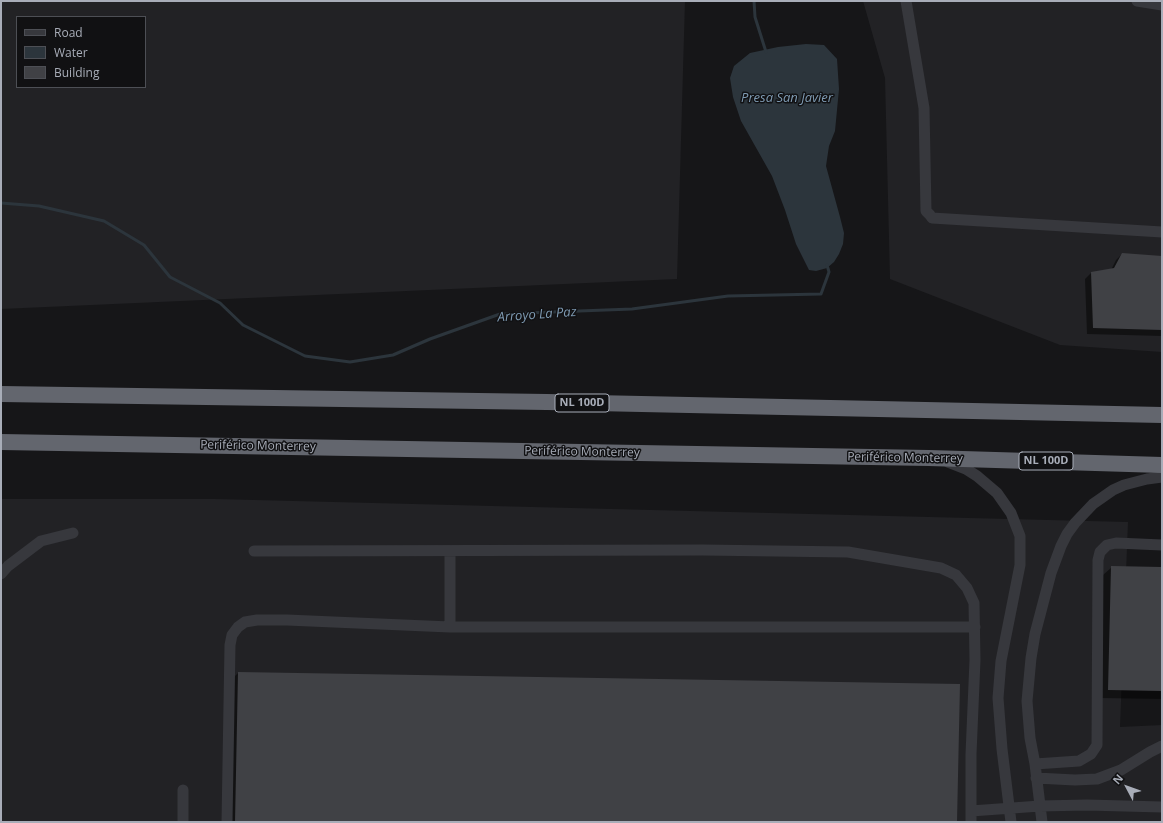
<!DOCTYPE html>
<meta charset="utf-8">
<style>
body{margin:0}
#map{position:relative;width:1163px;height:823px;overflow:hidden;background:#161618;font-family:"Open Sans",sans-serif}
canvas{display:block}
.frame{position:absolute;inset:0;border:2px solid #a8adb8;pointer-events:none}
.legend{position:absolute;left:16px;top:16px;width:130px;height:72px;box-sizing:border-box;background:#111113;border:1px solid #4d4f55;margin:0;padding:5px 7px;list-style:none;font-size:12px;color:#a8adb8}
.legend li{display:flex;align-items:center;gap:8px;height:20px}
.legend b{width:20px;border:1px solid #4d4f55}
.north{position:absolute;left:1107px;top:767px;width:40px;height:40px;-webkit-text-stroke:3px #111113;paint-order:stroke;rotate:311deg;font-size:11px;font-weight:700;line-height:16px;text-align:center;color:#a8adb8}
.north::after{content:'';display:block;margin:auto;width:14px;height:18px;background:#a8adb8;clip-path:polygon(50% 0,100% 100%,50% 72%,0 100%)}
</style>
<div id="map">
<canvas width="1163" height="823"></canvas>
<div class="frame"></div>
<ul class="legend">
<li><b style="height:5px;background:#37383d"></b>Road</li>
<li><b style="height:11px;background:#2c353c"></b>Water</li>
<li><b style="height:11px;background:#404145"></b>Building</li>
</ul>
<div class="north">N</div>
</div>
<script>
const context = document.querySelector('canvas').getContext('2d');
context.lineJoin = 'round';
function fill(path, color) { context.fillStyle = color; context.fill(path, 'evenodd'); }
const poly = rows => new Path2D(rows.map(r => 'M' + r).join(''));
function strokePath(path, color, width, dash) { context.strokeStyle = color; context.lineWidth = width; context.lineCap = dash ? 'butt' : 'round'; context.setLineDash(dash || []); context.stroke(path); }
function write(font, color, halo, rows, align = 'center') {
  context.font = font + ' "Open Sans",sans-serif'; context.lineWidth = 3; context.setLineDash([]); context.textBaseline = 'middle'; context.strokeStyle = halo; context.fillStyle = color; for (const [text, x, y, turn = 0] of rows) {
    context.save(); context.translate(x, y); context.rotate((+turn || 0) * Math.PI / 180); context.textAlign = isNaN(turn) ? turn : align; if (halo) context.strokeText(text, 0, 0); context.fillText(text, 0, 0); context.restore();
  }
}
const built = poly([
 [1,1,685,1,677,279,1,309],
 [17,17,145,17,145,87,17,87],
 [863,1,1162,1,1162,352,1060,345,890,279,885,78],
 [1,499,215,499,1128,522,1120,727,1162,725,1162,822,1,822]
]);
const water = poly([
 [806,44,824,45,837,59,839,89,835,131,829,146,826,166,840,217,844,233,843,244,839,254,834,262,827,268,816,271,809,270,796,244,785,210,772,176,741,121,733,97,730,78,734,66,750,53,778,47]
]);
const shadow = poly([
 [1122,254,1162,257,1162,336,1087,334,1085,279,1091,273,1111,270,1116,260],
 [1112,567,1162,568,1162,699,1100,698,1103,575],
 [238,673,956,822,229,822,232,679]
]);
const stream = poly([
 [754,1,755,17,766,52],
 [1,203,39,206,104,221,144,245,170,277,220,303,243,325,305,356,350,362,393,355,430,339,500,314,632,309,728,296,821,294,829,272,827,265]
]);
const building = poly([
 [1122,253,1162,256,1162,330,1093,328,1091,272,1114,268],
 [1111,566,1162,567,1162,691,1108,690],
 [238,672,960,684,957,822,235,822]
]);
const minor = poly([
 [906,1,924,108,926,211,930,215,932,218,1162,232],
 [1137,1,1162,5],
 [948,462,966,469,977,476,997,493,1011,513,1020,536,1020,565,1001,661,998,698,1002,749,1011,822],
 [254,551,703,550,848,552,941,568,956,575,967,588,974,603,975,660,971,754,971,822],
 [450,551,450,627],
 [1,574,8,566,41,541,73,533],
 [1035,764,1079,761,1091,754,1097,745,1098,560,1100,552,1107,545,1116,543,1162,545],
 [1036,778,1075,780,1097,779,1121,770,1150,752,1162,746],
 [971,811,1040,806,1087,805,1162,807],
 [183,822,183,790],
 [227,822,230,645,232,635,238,627,245,622,257,620,287,620,450,627,975,627],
 [1042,822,1035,764,1030,738,1027,701,1031,658,1035,634,1051,573,1061,546,1067,534,1075,523,1093,504,1113,490,1124,485,1147,479,1162,477]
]);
const highway = poly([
 [1,394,547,402,1162,415],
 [1,442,929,458,1162,465]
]);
const shields = [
 [582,403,54],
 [1046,461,54]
];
const shieldNames = [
 ["NL 100D",582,403],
 ["NL 100D",1046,461]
];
const streetNames = [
 ["Periférico Monterrey",258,446,1],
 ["Periférico Monterrey",582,452,1],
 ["Periférico Monterrey",905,458,1]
];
const waterNames = [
 ["Presa San Javier",787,98],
 ["Arroyo La Paz",537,315,-4]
];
fill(built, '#222225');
fill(water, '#2c353c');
fill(shadow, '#0007');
strokePath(stream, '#2c353c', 3);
fill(building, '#404145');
strokePath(minor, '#37383d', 11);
strokePath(highway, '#63666e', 16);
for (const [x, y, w] of shields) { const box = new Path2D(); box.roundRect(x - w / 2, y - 9, w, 18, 3); context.fillStyle = '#111113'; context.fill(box); strokePath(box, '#a8adb8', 1); }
write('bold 11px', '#a8adb8', null, shieldNames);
write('12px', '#a8adb8', '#111113', streetNames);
write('italic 13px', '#7f9bb3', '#111113', waterNames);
</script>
